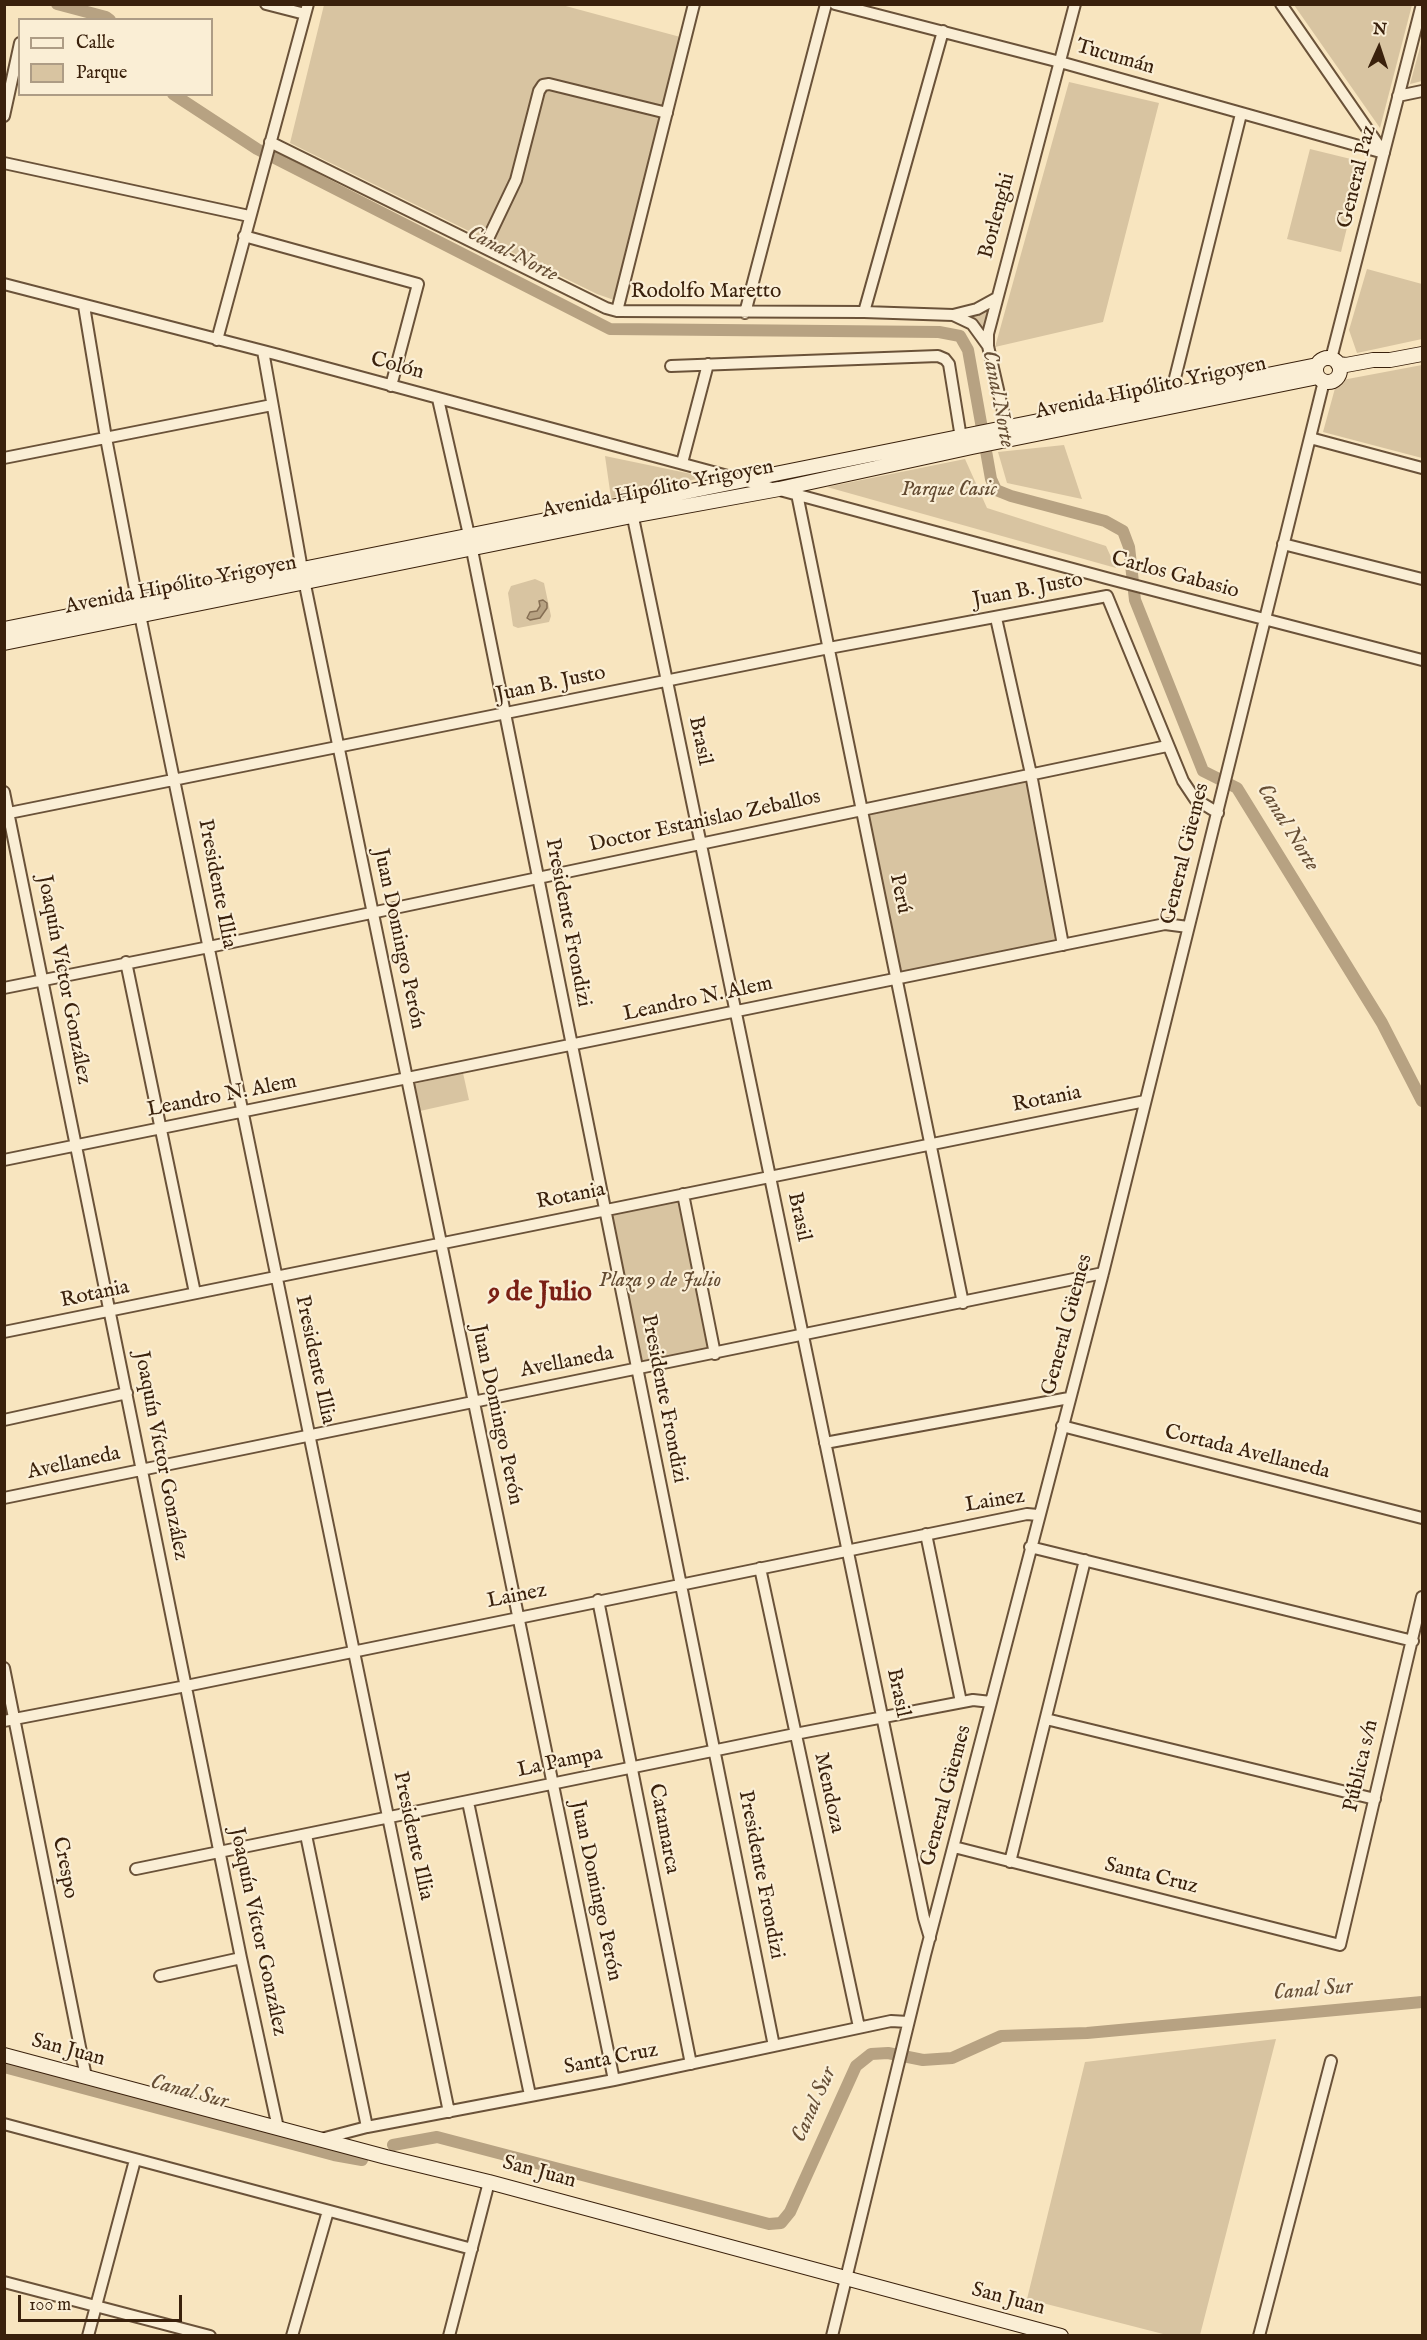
<!DOCTYPE html>
<meta charset="utf-8">
<style>
body{margin:0}
#map{position:relative;width:1427px;height:2340px;overflow:hidden;background:#f8e5bf;font-family:"IM FELL English",serif}
canvas{display:block}
.frame{position:absolute;inset:0;border:6px solid #3a210c;pointer-events:none}
.legend{position:absolute;left:18px;top:18px;width:195px;height:78px;box-sizing:border-box;background:#faeed5;border:2px solid #ad9c85;margin:0;padding:8px 10px;list-style:none;font-size:18px;color:#3a210c}
.legend li{display:flex;align-items:center;gap:12px;height:30px}
.legend b{width:30px;border:2px solid #ad9c85}
.north{position:absolute;left:1349px;top:18px;width:60px;height:60px;-webkit-text-stroke:4px #faeed5;paint-order:stroke;rotate:3deg;font-size:16px;font-weight:700;line-height:24px;text-align:center;color:#3a210c}
.north::after{content:'';display:block;margin:auto;width:21px;height:27px;background:#3a210c;clip-path:polygon(50% 0,100% 100%,50% 72%,0 100%)}
.scale{position:absolute;left:18px;top:2295px;width:164px;height:27px;box-sizing:border-box;border:3px solid #3a210c;border-top:0;padding-left:8px;font-size:18px;line-height:21px;white-space:nowrap;color:#3a210c;-webkit-text-stroke:4px #faeed5;paint-order:stroke}
</style>
<div id="map">
<canvas width="1427" height="2340"></canvas>
<div class="frame"></div>
<ul class="legend">
<li><b style="height:8px;background:#faeed5"></b>Calle</li>
<li><b style="height:16px;background:#d8c4a1"></b>Parque</li>
</ul>
<div class="north">N</div>
<div class="scale">100 m</div>
</div>
<script>
const context = document.querySelector('canvas').getContext('2d');
context.lineJoin = 'round';
function fill(path, color) { context.fillStyle = color; context.fill(path, 'evenodd'); }
const poly = rows => new Path2D(rows.map(r => 'M' + r).join(''));
function strokePath(path, color, width, dash) { context.strokeStyle = color; context.lineWidth = width; context.lineCap = dash ? 'butt' : 'round'; context.setLineDash(dash || []); context.stroke(path); }
function write(font, color, halo, rows, align = 'center') {
  context.font = font + ' "IM FELL English",serif'; context.lineWidth = 4.5; context.setLineDash([]); context.textBaseline = 'middle'; context.strokeStyle = halo; context.fillStyle = color; for (const [text, x, y, turn = 0] of rows) {
    context.save(); context.translate(x, y); context.rotate((+turn || 0) * Math.PI / 180); context.textAlign = isNaN(turn) ? turn : align; if (halo) context.strokeText(text, 0, 0); context.fillText(text, 0, 0); context.restore();
  }
}
const green = poly([
 [324,5,562,5,684,38,617,301,597,294,290,143],
 [1294,5,1412,5,1380,128],
 [1422,40,1422,81,1410,84],
 [1069,82,1159,103,1103,322,995,347],
 [1310,149,1363,162,1341,252,1287,239],
 [1367,269,1422,284,1422,339,1357,353,1349,330],
 [988,307,991,309,982,330,969,318,969,315],
 [1422,365,1422,458,1323,432,1337,381],
 [1064,445,1082,499,1007,483,998,452],
 [605,456,706,477,611,498],
 [965,459,987,508,1106,546,1116,568,827,487],
 [535,579,544,583,551,616,549,622,518,628,513,626,508,593,511,586],
 [1031,774,1063,945,896,979,862,810],
 [463,1073,469,1100,420,1111,414,1084],
 [683,1194,715,1354,637,1369,605,1210],
 [1276,2039,1200,2335,1167,2335,1027,2299,1085,2062]
]);
const water = poly([
 [543,600,547,603,547,608,540,618,530,620,527,618,530,612,537,611,540,606,539,601,543,600]
]);
const canal = poly([
 [57,4,106,17,110,20],
 [173,94,257,149,610,329,939,332,960,336,968,350,991,479,996,490,1011,496,1105,521,1123,531,1129,547,1135,600,1203,771,1237,788,1382,1023,1422,1101],
 [4,2067,334,2155,362,2160],
 [393,2145,437,2137,769,2224,781,2223,790,2212,856,2066,871,2054,888,2053,923,2060,952,2058,1001,2036,1087,2033,1422,2002]
]);
const street = poly([
 [266,4,305,14],
 [835,4,1060,62,1384,153],
 [1281,4,1384,153],
 [1398,96,1422,91],
 [4,116,20,43],
 [270,142,606,308,617,311,864,312,953,315,972,324,988,346],
 [4,163,249,216],
 [244,236,418,284,391,386],
 [484,247,516,180,539,91,543,85,549,84,667,113],
 [4,284,275,354,1110,579,1422,660],
 [84,306,106,438,139,610,449,2112],
 [617,311,694,4],
 [864,312,943,31],
 [745,313,826,4],
 [953,315,977,309,997,298],
 [217,340,308,4],
 [263,351,303,575,614,2080],
 [1331,359,1422,4],
 [671,366,938,356,945,359,949,364,962,444],
 [438,399,469,535,774,2046],
 [1172,400,1171,394,1241,114],
 [1008,433,988,346,988,334,1075,4],
 [1310,438,1422,468],
 [4,458,272,405],
 [682,463,708,364],
 [797,494,963,1303],
 [631,508,924,1918,930,1938],
 [1283,544,1422,579],
 [1107,596,1183,781,1195,799,1218,813],
 [996,618,1031,774,1063,945],
 [4,792,241,1958,278,2128],
 [4,814,829,648,1107,596],
 [126,962,195,1293],
 [4,988,209,947,1167,746],
 [4,1160,1165,924,1188,927],
 [683,1194,715,1354],
 [4,1332,1145,1101],
 [4,1420,127,1393],
 [1062,1426,1422,1518],
 [825,1443,1069,1398],
 [4,1498,1103,1273],
 [926,1534,961,1702],
 [1030,1547,1413,1641],
 [760,1568,859,2027],
 [598,1600,691,2064],
 [4,1668,86,2077],
 [1046,1719,1375,1799],
 [4,1721,186,1686,1027,1514,1038,1515],
 [468,1802,530,2095],
 [306,1835,367,2127],
 [954,1847,1340,1945,1422,1597],
 [1010,1862,1085,1560],
 [136,1869,795,1734,973,1700,991,1702],
 [160,1976,241,1958],
 [4,2124,472,2249],
 [321,2139,367,2127,614,2080,891,2021,908,2022],
 [4,2282,210,2336],
 [88,2336,135,2160],
 [292,2336,328,2211],
 [449,2336,489,2182],
 [832,2336,925,1955,1103,1273,1324,381],
 [1259,2336,1331,2061]
]);
const secondary = poly([
 '1316 370a12 12 0 1 1 24 0a12 12 0 1 1-24 0Z',
 [1338,364,1346,365,1373,360,1390,360,1422,354],
 [4,629,1317,365],
 [4,643,632,516,779,489,972,447,1318,377],
 [4,2055,386,2157,489,2182,1061,2336]
]);
const streetNames = [
 ["Tucumán",1115,58,16],
 ["General Paz",1358,177,-76],
 ["Borlenghi",998,216,-75],
 ["Rodolfo Maretto",706,293],
 ["Colón",397,367,15],
 ["Avenida Hipólito Yrigoyen",1151,389,-12],
 ["Avenida Hipólito Yrigoyen",658,490,-11],
 ["Carlos Gabasio",1175,576,15],
 ["Avenida Hipólito Yrigoyen",181,586,-11],
 ["Juan B. Justo",1028,591,-11],
 ["Juan B. Justo",551,685,-12],
 ["Brasil",699,741,78],
 ["Doctor Estanislao Zeballos",705,822,-12],
 ["General Güemes",1186,854,-76],
 ["Presidente Illia",216,884,79],
 ["Perú",899,894,78],
 ["Presidente Frondizi",567,923,79],
 ["Juan Domingo Perón",398,939,78],
 ["Joaquín Víctor González",63,980,79],
 ["Leandro N. Alem",698,1000,-12],
 ["Leandro N. Alem",222,1097,-11],
 ["Rotania",1047,1100,-11],
 ["Rotania",571,1197,-11],
 ["Brasil",798,1217,78],
 ["Rotania",95,1295,-12],
 ["General Güemes",1068,1325,-75],
 ["Presidente Illia",314,1360,78],
 ["Avellaneda",567,1363,-11],
 ["Presidente Frondizi",663,1399,79],
 ["Juan Domingo Perón",496,1415,78],
 ["Cortada Avellaneda",1247,1453,14],
 ["Joaquín Víctor González",160,1456,79],
 ["Avellaneda",74,1464,-12],
 ["Lainez",995,1502,-9],
 ["Lainez",517,1597,-11],
 ["Brasil",897,1693,78],
 ["La Pampa",560,1763,-12],
 ["Pública s/n",1362,1766,-77],
 ["Mendoza",828,1793,78],
 ["General Güemes",947,1796,-75],
 ["Catamarca",663,1829,79],
 ["Presidente Illia",412,1836,78],
 ["Crespo",64,1868,79],
 ["Presidente Frondizi",760,1875,79],
 ["Santa Cruz",1151,1877,14],
 ["Juan Domingo Perón",595,1891,78],
 ["Joaquín Víctor González",257,1932,78],
 ["San Juan",68,2051,15],
 ["Santa Cruz",611,2060,-11],
 ["San Juan",539,2173,15],
 ["San Juan",1008,2300,15]
];
const parkNames = [
 ["Parque Casic",949,491],
 ["Plaza 9 de Julio",660,1282]
];
const waterNames = [
 ["Canal Norte",512,255,27],
 ["Canal Norte",997,399,79],
 ["Canal Norte",1287,828,58],
 ["Canal Sur",1313,1991,-5],
 ["Canal Sur",189,2093,15],
 ["Canal Sur",815,2105,-66]
];
const districtNames = [
 ["9 de Julio",540,1294]
];
fill(green, '#d8c4a1');
fill(water, '#b7a282');
strokePath(water, '#856e53', 1.5);
strokePath(canal, '#b7a282', 12);
strokePath(street, '#6a5239', 14);
strokePath(secondary, '#3a210c', 16);
strokePath(street, '#faeed5', 10);
strokePath(secondary, '#faeed5', 14);
write('21px', '#3a210c', '#faeed5', streetNames);
write('italic 21px', '#624a31', '#faeed5', parkNames);
write('italic 22px', '#664e35', '#faeed5', waterNames);
write('bold 27px', '#7a1f14', '#faeed5', districtNames);
</script>
